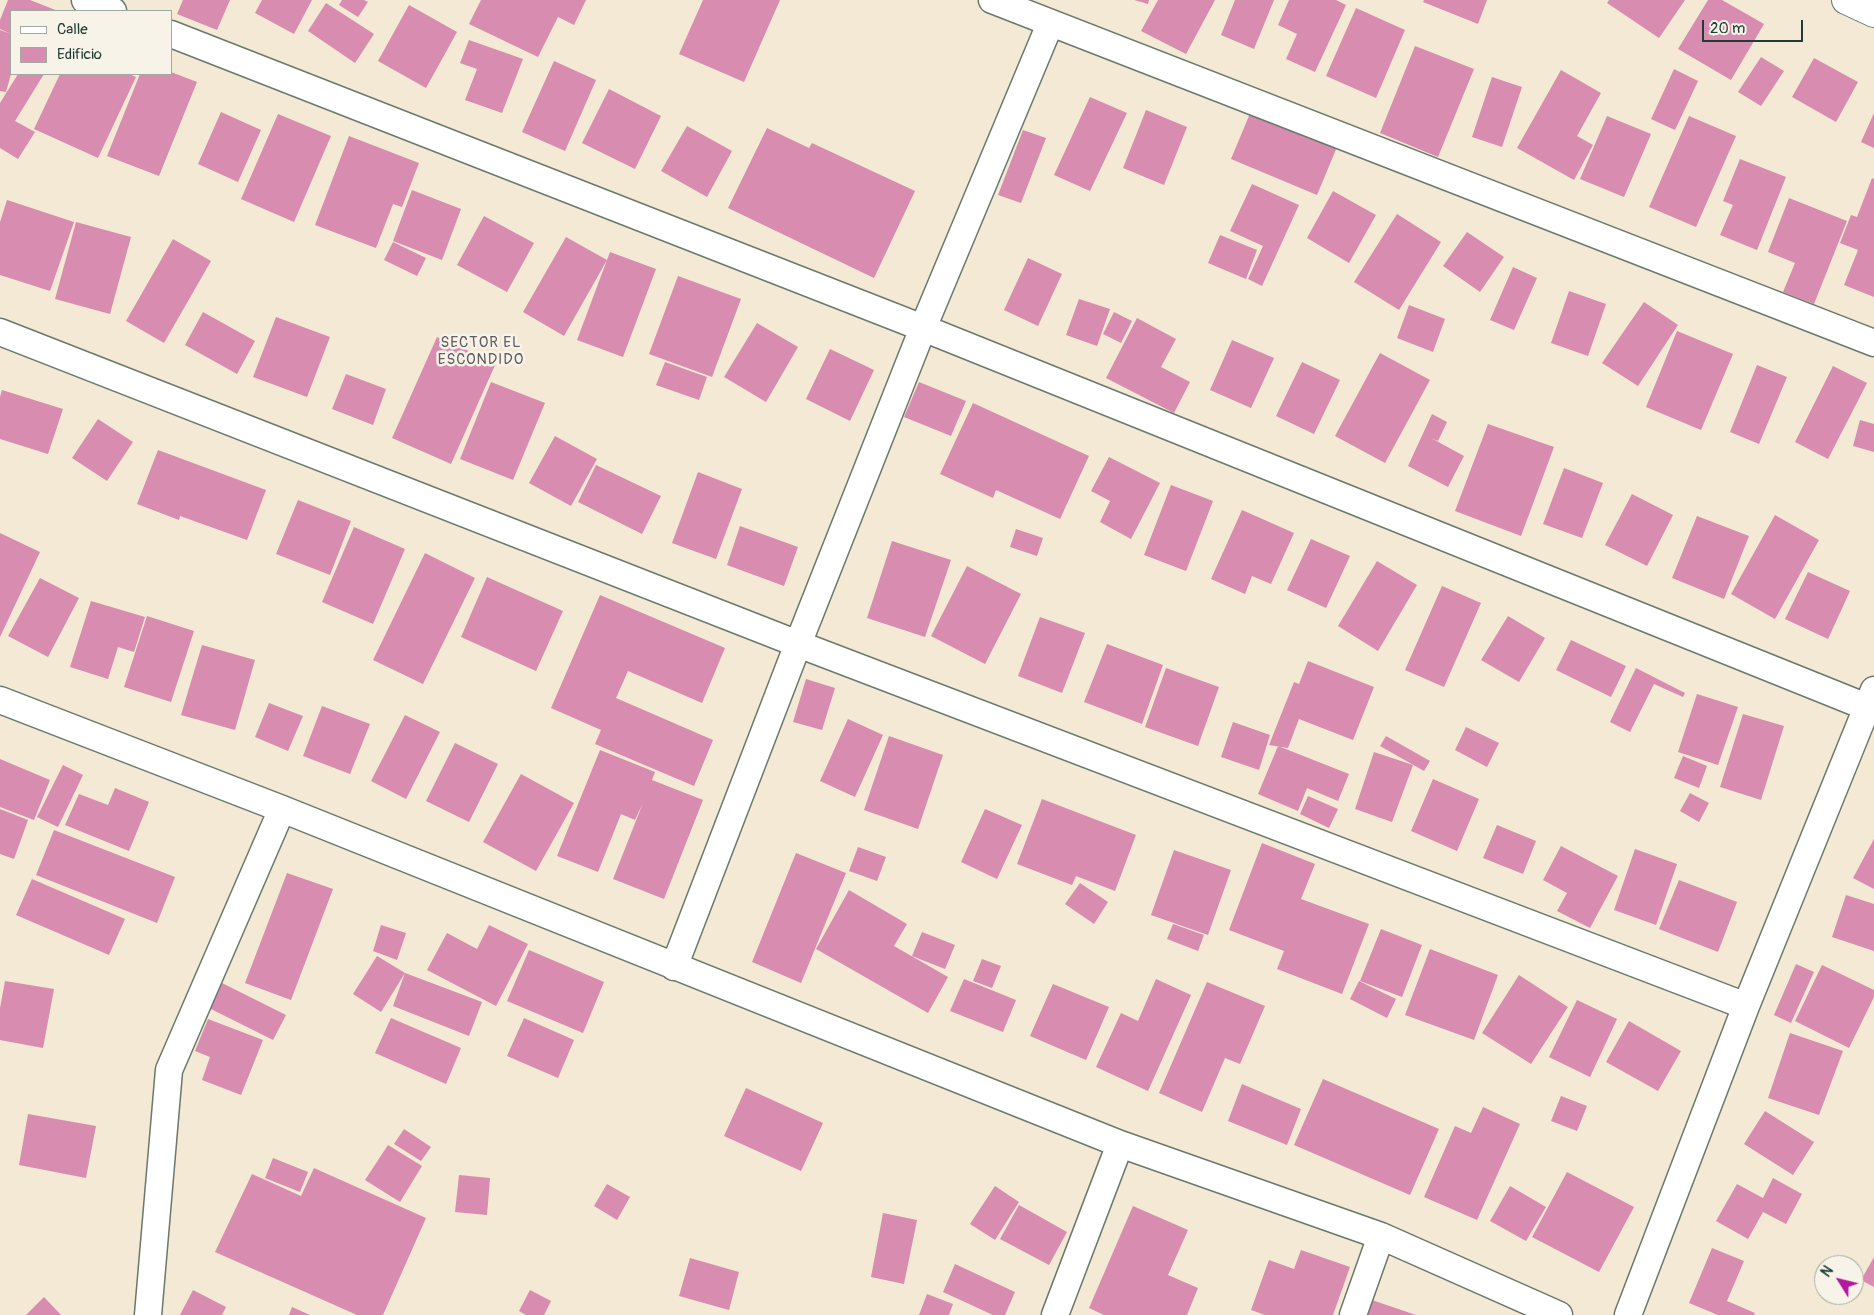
<!DOCTYPE html>
<style>
body{margin:0}
#map{position:relative;width:1874px;height:1315px;overflow:hidden;background:#f3e9d4;font-family:Pangolin,sans-serif}
canvas{display:block}
.legend{position:absolute;left:10px;top:10px;width:162px;height:65px;box-sizing:border-box;background:#f7f3e8;border:1px solid #a1aaa0;margin:0;padding:6px 9px;list-style:none;font-size:15px;color:#1f3d34}
.legend li{display:flex;align-items:center;gap:10px;height:25px}
.legend b{width:25px;border:1px solid #a1aaa0}
.north{position:absolute;left:1814px;top:1255px;width:50px;height:50px;box-sizing:border-box;background:#f7f3e8;border:1px solid #a1aaa0;border-radius:50%;rotate:306deg;font-size:14px;font-weight:700;line-height:20px;text-align:center;color:#1f3d34}
.north::after{content:'';display:block;margin:auto;width:18px;height:22px;background:#b5179e;clip-path:polygon(50% 0,100% 100%,50% 72%,0 100%)}
.scale{position:absolute;left:1702px;top:20px;width:101px;height:22px;box-sizing:border-box;border:2px solid #1f3d34;border-top:0;padding-left:6px;font-size:15px;line-height:18px;white-space:nowrap;color:#1f3d34;-webkit-text-stroke:4px #f7f3e8;paint-order:stroke}
</style>
<div id="map">
<canvas width="1874" height="1315"></canvas>
<ul class="legend">
<li><b style="height:6px;background:#fff"></b>Calle</li>
<li><b style="height:14px;background:#d88caf"></b>Edificio</li>
</ul>
<div class="north">N</div>
<div class="scale">20 m</div>
</div>
<script>
const context = document.querySelector('canvas').getContext('2d');
context.lineJoin = 'round';
function fill(path, color) { context.fillStyle = color; context.fill(path, 'evenodd'); }
const poly = rows => new Path2D(rows.map(r => 'M' + r).join(''));
function strokePath(path, color, width, dash) { context.strokeStyle = color; context.lineWidth = width; context.lineCap = dash ? 'butt' : 'round'; context.setLineDash(dash || []); context.stroke(path); }
function write(font, color, halo, rows, align = 'center') {
  context.font = font + ' Pangolin,sans-serif'; context.lineWidth = 5; context.setLineDash([]); context.textBaseline = 'middle'; context.strokeStyle = halo; context.fillStyle = color; for (const [text, x, y, turn = 0] of rows) {
    context.save(); context.translate(x, y); context.rotate((+turn || 0) * Math.PI / 180); context.textAlign = isNaN(turn) ? turn : align; if (halo) context.strokeText(text, 0, 0); context.fillText(text, 0, 0); context.restore();
  }
}
const building = poly([
 [8,0,30,0,58,11,11,11,11,34,0,29,0,20],
 [183,0,230,0,217,30,177,14],
 [262,0,312,0,294,34,255,13],
 [342,0,364,0,368,2,358,17,339,5],
 [481,0,586,0,574,25,558,17,538,57,469,24],
 [703,0,780,0,744,82,679,54],
 [1134,0,1149,0,1148,4],
 [1158,0,1215,0,1186,54,1141,31],
 [1235,0,1274,0,1254,49,1221,35],
 [1289,0,1336,0,1346,5,1315,72,1286,59,1297,34,1278,25],
 [1424,0,1487,0,1478,24,1423,2],
 [1609,0,1685,0,1659,38,1607,3],
 [1708,0,1722,0,1764,24,1731,80,1678,49],
 [326,3,374,34,355,63,308,31],
 [409,5,457,32,426,88,378,61],
 [1356,8,1405,30,1376,98,1326,76],
 [0,30,11,34,11,74,6,92,0,91],
 [469,40,523,59,502,113,465,100,477,69,460,63],
 [1415,46,1474,69,1438,157,1380,133],
 [1761,57,1784,71,1761,106,1738,92],
 [1814,58,1858,82,1836,122,1792,97],
 [554,61,596,80,565,151,522,132],
 [1674,69,1698,81,1675,130,1651,119],
 [1561,70,1601,93,1577,136,1593,145,1574,180,1517,148],
 [171,72,197,82,159,176,107,156,140,74,171,74],
 [18,74,44,74,15,121,35,132,18,159,0,148,0,103],
 [60,74,129,74,136,77,98,158,34,129],
 [1492,77,1522,87,1502,147,1472,137],
 [609,89,661,116,635,169,582,143],
 [1090,97,1127,113,1090,191,1054,175],
 [1146,110,1187,127,1164,185,1123,168],
 [1251,111,1337,147,1317,195,1231,159],
 [221,112,261,130,238,182,198,164],
 [1874,113,1874,148,1861,142],
 [278,114,331,136,294,222,241,199],
 [1607,116,1651,134,1624,197,1580,179],
 [1689,116,1736,136,1696,227,1649,207],
 [687,126,732,151,707,197,661,171],
 [767,128,809,148,812,143,915,191,874,278,728,208],
 [1023,130,1046,138,1021,203,998,195],
 [349,136,419,163,402,207,393,204,376,248,315,225],
 [1740,159,1786,177,1757,250,1720,235,1733,205,1723,201],
 [1872,178,1874,179,1874,297,1844,285,1858,250,1840,243,1851,215,1857,217],
 [1252,184,1299,205,1262,286,1248,279,1263,246,1230,231],
 [412,190,461,209,442,260,393,241],
 [1333,191,1376,215,1349,263,1307,238],
 [1789,198,1847,221,1814,304,1783,292,1795,263,1768,252],
 [7,200,74,222,50,291,0,275,0,222],
 [1397,214,1441,242,1399,310,1354,282],
 [484,216,534,243,507,292,457,265],
 [76,222,131,237,110,314,55,299],
 [1467,232,1504,257,1480,292,1443,266],
 [1220,235,1257,250,1246,279,1208,263],
 [566,237,607,260,564,336,523,312],
 [173,239,211,261,164,343,126,321],
 [393,242,426,258,417,276,384,260],
 [610,252,656,269,623,357,577,340],
 [1028,258,1062,274,1038,326,1004,310],
 [1513,267,1537,278,1514,330,1490,320],
 [678,276,741,299,712,377,649,354],
 [1569,291,1606,304,1588,356,1551,343],
 [1079,299,1110,309,1097,346,1066,335],
 [1644,302,1678,325,1638,386,1602,363],
 [1409,305,1445,319,1433,352,1397,338],
 [203,312,255,341,237,374,185,345],
 [1114,312,1132,321,1121,343,1103,334],
 [276,317,330,337,307,397,253,377],
 [1137,318,1176,339,1161,367,1190,382,1174,413,1106,378],
 [757,323,798,347,766,402,724,377],
 [1677,331,1733,354,1701,430,1646,407],
 [437,337,496,363,451,464,392,438],
 [1232,340,1274,358,1251,408,1210,390],
 [830,349,874,370,850,421,806,399],
 [1380,353,1430,380,1385,463,1335,436],
 [665,362,707,377,699,400,656,385],
 [1302,362,1340,380,1314,434,1276,416],
 [1757,365,1787,377,1759,444,1730,432],
 [1833,366,1867,383,1828,459,1795,442],
 [346,374,386,389,373,425,332,409],
 [491,382,545,403,513,480,460,459],
 [919,382,966,401,951,436,904,417],
 [2,390,63,409,48,454,0,439,0,397],
 [973,403,1089,456,1060,519,996,490,993,498,940,474],
 [1432,414,1447,422,1438,441,1431,438,1464,456,1448,487,1408,466],
 [98,419,133,442,107,481,72,458],
 [1860,420,1874,424,1874,452,1853,446],
 [1488,424,1554,447,1521,536,1455,511],
 [555,436,597,459,571,506,529,483],
 [158,450,266,490,247,540,180,516,179,520,137,504],
 [1109,457,1160,483,1131,539,1100,522,1110,501,1091,491],
 [596,465,661,496,642,534,578,502],
 [1564,468,1603,483,1582,538,1543,524],
 [698,472,742,489,716,559,672,543],
 [1171,485,1213,501,1186,571,1144,555],
 [1632,494,1673,515,1647,566,1605,545],
 [298,500,351,521,330,575,276,554],
 [1242,510,1294,533,1271,584,1252,576,1245,594,1211,579],
 [1775,515,1819,540,1775,619,1731,594],
 [1697,516,1749,536,1724,599,1672,578],
 [740,526,798,547,784,586,727,565],
 [354,527,405,549,373,624,322,602],
 [1016,529,1043,538,1037,556,1010,547],
 [0,533,40,552,0,637],
 [1311,539,1350,556,1326,608,1287,590],
 [892,541,951,560,925,637,867,618],
 [425,553,475,578,423,684,373,660],
 [1377,561,1417,585,1378,651,1338,626],
 [967,566,1021,594,985,664,931,636],
 [1808,572,1850,591,1828,639,1785,619],
 [487,577,563,611,536,671,461,637],
 [40,578,79,598,48,657,8,636],
 [1442,586,1481,603,1444,687,1405,670],
 [600,595,725,648,702,703,628,671,616,698,713,740,694,786,595,744,601,730,551,708],
 [91,601,145,617,134,652,118,647,108,679,70,667],
 [147,616,194,631,171,702,124,687],
 [1508,616,1545,638,1519,682,1481,660],
 [1040,617,1085,633,1062,693,1018,676],
 [1571,640,1626,666,1611,697,1556,670],
 [1107,644,1163,665,1142,724,1084,702],
 [202,645,255,660,235,730,181,715],
 [1308,661,1374,687,1353,740,1299,719,1288,748,1269,745,1294,682,1299,684],
 [1166,668,1219,687,1198,746,1145,727],
 [1636,668,1685,693,1683,697,1654,684,1630,732,1610,722],
 [806,679,835,688,822,730,793,722],
 [1697,694,1738,707,1718,765,1678,752],
 [269,703,303,716,288,751,255,737],
 [322,706,370,724,350,774,303,756],
 [1743,714,1784,726,1761,800,1720,787],
 [405,715,440,732,406,799,371,781],
 [848,719,883,735,855,797,820,781],
 [1233,722,1270,735,1259,770,1221,757],
 [1466,727,1499,743,1487,767,1455,750],
 [889,736,943,755,918,829,864,810],
 [1386,736,1430,761,1424,771,1380,746],
 [455,743,498,764,469,822,426,801],
 [1278,746,1349,774,1338,801,1307,788,1298,811,1258,794],
 [600,750,655,772,652,780,703,800,664,899,613,879,643,803,635,820,621,814,598,872,557,856],
 [1374,752,1413,765,1392,822,1355,809],
 [1683,756,1707,766,1699,788,1674,778],
 [0,759,50,780,34,820,0,807],
 [63,765,83,775,58,827,37,817],
 [521,774,574,803,536,871,483,842],
 [1433,779,1479,799,1457,851,1411,831],
 [115,788,149,802,129,851,65,825,79,794,108,805],
 [1690,793,1709,803,1699,822,1680,811],
 [1308,796,1338,809,1329,828,1300,814],
 [1042,799,1136,835,1115,891,1076,876,1072,885,1017,864],
 [0,809,28,820,14,859,0,854],
 [985,809,1022,825,997,879,961,862],
 [1497,825,1536,841,1523,874,1483,858],
 [54,830,175,877,157,923,36,875],
 [1874,839,1874,889,1853,878],
 [1262,843,1315,864,1301,899,1369,924,1342,994,1277,969,1284,951,1229,930],
 [1561,846,1618,876,1590,928,1557,911,1567,893,1543,880],
 [858,847,886,857,877,881,849,871],
 [1635,849,1677,864,1656,925,1614,910],
 [1174,850,1231,870,1208,935,1151,915],
 [796,853,846,873,801,983,752,962],
 [287,873,333,889,291,1000,245,983],
 [32,879,125,919,109,955,16,915],
 [1679,880,1737,902,1718,952,1659,929],
 [1080,883,1108,902,1094,924,1065,904],
 [849,890,907,924,894,946,948,977,928,1013,816,949],
 [1846,895,1874,904,1874,951,1832,937],
 [1173,924,1204,935,1198,951,1167,939],
 [381,925,406,933,397,960,373,951],
 [489,925,528,944,496,1006,427,970,447,933,477,949],
 [1381,929,1422,945,1402,997,1360,981],
 [922,932,955,945,945,969,912,956],
 [1430,949,1498,975,1474,1040,1405,1015],
 [529,950,604,982,583,1033,507,1001],
 [377,956,405,973,381,1012,353,994],
 [982,959,1001,966,992,988,973,981],
 [1796,964,1814,972,1791,1023,1774,1015],
 [1822,965,1874,990,1874,997,1849,1048,1795,1021],
 [405,973,482,1002,469,1036,393,1006],
 [1519,975,1568,1007,1531,1064,1482,1033],
 [964,979,1016,1000,1003,1032,950,1011],
 [1156,979,1191,995,1148,1091,1096,1067,1121,1013,1138,1021],
 [216,980,286,1015,273,1040,203,1005],
 [5,981,54,989,43,1048,0,1040,0,1008],
 [1359,981,1396,999,1387,1018,1350,999],
 [1207,982,1265,1006,1240,1064,1225,1058,1202,1112,1159,1093],
 [1053,984,1109,1007,1086,1060,1030,1036],
 [1577,1000,1617,1019,1590,1077,1549,1057],
 [391,1018,461,1048,446,1084,375,1053],
 [524,1018,574,1040,558,1078,507,1056],
 [208,1019,263,1040,241,1095,202,1080,210,1057,195,1051],
 [1629,1021,1681,1051,1658,1091,1606,1062],
 [1790,1033,1843,1051,1819,1115,1768,1098],
 [1323,1079,1439,1129,1410,1195,1294,1145],
 [1242,1084,1301,1109,1287,1145,1228,1121],
 [746,1088,823,1123,801,1171,724,1136],
 [1561,1096,1587,1106,1577,1131,1551,1121],
 [1483,1107,1520,1124,1477,1220,1424,1197,1455,1126,1471,1133],
 [1765,1111,1814,1142,1793,1175,1744,1144],
 [28,1114,96,1126,86,1178,19,1165],
 [404,1129,431,1147,421,1161,394,1144],
 [388,1145,422,1166,400,1202,365,1180],
 [273,1158,308,1172,300,1192,265,1178],
 [314,1168,426,1218,383,1315,357,1315,215,1252,252,1174,301,1196],
 [1567,1172,1634,1207,1599,1272,1532,1237],
 [459,1175,490,1178,487,1215,455,1212],
 [1773,1178,1802,1194,1786,1224,1763,1212,1748,1239,1716,1221,1737,1184,1763,1198],
 [607,1184,630,1197,617,1220,594,1206],
 [995,1186,1019,1202,995,1240,970,1224],
 [1510,1186,1546,1207,1526,1241,1490,1221],
 [1019,1205,1067,1232,1049,1265,1000,1239],
 [1133,1206,1188,1230,1168,1275,1198,1288,1187,1315,1104,1315,1089,1308],
 [883,1213,917,1220,904,1284,871,1277],
 [1712,1248,1744,1261,1727,1301,1755,1313,1754,1315,1718,1315,1689,1303],
 [1301,1250,1350,1267,1333,1315,1265,1315,1251,1310,1269,1260,1294,1269],
 [1874,1257,1874,1287,1861,1280],
 [690,1258,739,1272,729,1310,679,1296],
 [955,1264,1015,1292,1005,1315,993,1315,943,1292],
 [193,1290,226,1307,222,1315,180,1315],
 [530,1290,551,1301,544,1315,526,1315,519,1311],
 [927,1294,953,1304,949,1315,919,1315],
 [44,1297,61,1315,26,1315],
 [1369,1299,1416,1315,1363,1315],
 [292,1307,310,1315,289,1315]
]);
const street = poly([
 [85,0,113,11],
 [992,0,1874,343],
 [171,34,923,328,1874,710],
 [0,332,798,644,1746,1006],
 [0,700,282,809,1120,1144,1381,1236,1559,1315],
 [674,967,798,644,923,328,1050,24],
 [148,1315,169,1070,282,809],
 [1055,1315,1120,1144],
 [1353,1315,1381,1236],
 [1628,1315,1746,1006,1874,690]
]);
const secondary = poly([
 [1846,0,1874,13]
]);
const neighbourhoodNames = [
 ["SECTOR EL",481,343],
 ["ESCONDIDO",481,360]
];
fill(building, '#d88caf');
strokePath(street, '#69796c', 29);
strokePath(secondary, '#69796c', 30);
strokePath(street, '#fff', 26);
strokePath(secondary, '#fff', 28);
context.letterSpacing = '1px';
write('15px', '#60595f', '#f7f3e8', neighbourhoodNames);
context.letterSpacing = '0px';
</script>
